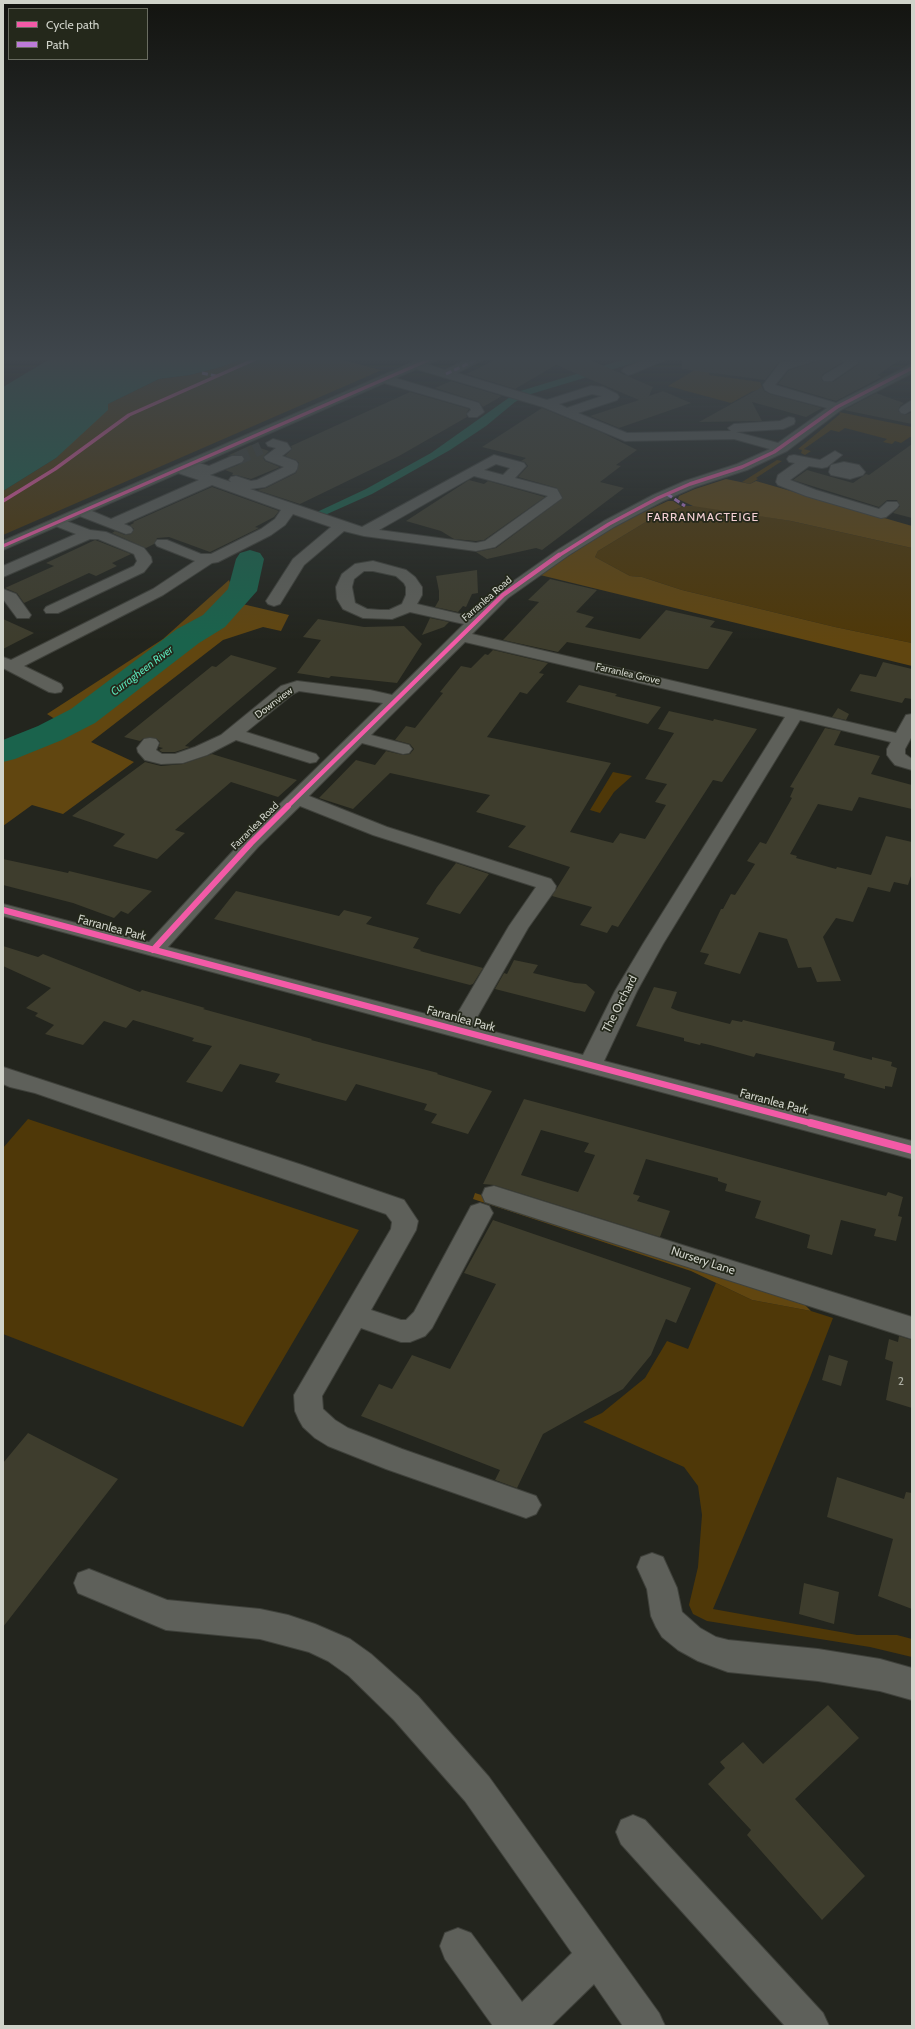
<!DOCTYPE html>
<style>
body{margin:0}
#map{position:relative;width:915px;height:2029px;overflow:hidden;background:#23251e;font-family:Cabin,sans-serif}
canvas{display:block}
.frame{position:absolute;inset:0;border:4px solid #d0d3ca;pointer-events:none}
.legend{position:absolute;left:8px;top:8px;width:140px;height:52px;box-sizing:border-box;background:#24281b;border:1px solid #696c61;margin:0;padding:5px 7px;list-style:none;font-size:12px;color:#d0d3ca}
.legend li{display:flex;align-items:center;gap:8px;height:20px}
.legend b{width:20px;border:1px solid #696c61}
</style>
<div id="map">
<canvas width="915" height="2029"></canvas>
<div class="frame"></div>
<ul class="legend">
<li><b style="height:5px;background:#f35aa7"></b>Cycle path</li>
<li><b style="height:5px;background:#bd7bd9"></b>Path</li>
</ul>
</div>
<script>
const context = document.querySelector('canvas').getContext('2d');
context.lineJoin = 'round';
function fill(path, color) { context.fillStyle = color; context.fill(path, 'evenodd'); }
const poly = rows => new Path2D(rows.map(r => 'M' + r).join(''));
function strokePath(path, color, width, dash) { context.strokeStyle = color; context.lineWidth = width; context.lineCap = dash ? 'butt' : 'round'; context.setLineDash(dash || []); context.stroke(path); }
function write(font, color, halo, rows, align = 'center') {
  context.font = font + ' Cabin,sans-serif'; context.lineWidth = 3.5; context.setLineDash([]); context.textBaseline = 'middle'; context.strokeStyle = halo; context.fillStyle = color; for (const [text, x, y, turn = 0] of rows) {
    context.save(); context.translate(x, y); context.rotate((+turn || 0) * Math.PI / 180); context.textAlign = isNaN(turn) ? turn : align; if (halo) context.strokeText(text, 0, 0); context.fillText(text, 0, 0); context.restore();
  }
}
const green = poly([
 [247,357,330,357,382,370,3,535,3,491,56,458,108,404,159,379,190,375,221,367],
 [716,357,709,375,760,382,763,390,753,391,731,403,668,386],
 [839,412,912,427,912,437,910,437,901,443,895,441,892,444,883,442,887,439,845,428,839,432,831,430,804,449,811,451,805,455,801,453,802,450,798,449,840,414],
 [777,460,782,461,756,478,758,479,750,484,742,482],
 [685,506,699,506,791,521,912,548,912,643,835,627,682,590,642,577,630,576,595,557,598,551,654,517],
 [613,772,632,776,614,792,600,813,590,810],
 [28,1119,359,1230,243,1427,3,1334,3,1148],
 [716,1283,752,1300,811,1311,833,1318,809,1380,713,1609,857,1635,897,1635,912,1639,912,1657,870,1647,707,1621,693,1614,689,1605,698,1567,702,1515,698,1486,684,1467,583,1422,602,1413,645,1378,667,1341,688,1349]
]);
const forest = poly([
 [726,479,750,484,756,481,912,526,912,548,791,521,693,506,678,499,679,496,695,489],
 [668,501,673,501,682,507,654,517,598,551,595,557,630,576,642,577,682,590,835,627,912,643,912,666,540,575,614,526],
 [229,580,238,603,289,615,281,631,263,627,223,640,91,742,134,762,63,814,32,805,3,826,3,745,58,721,47,714,163,639],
 [475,1193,653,1249,801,1301,811,1311,752,1300,691,1271,473,1199]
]);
const water = poly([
 [53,357,247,357,221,367,190,375,159,379,108,404,108,410,56,458,3,491,3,387],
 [632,357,654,357,531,394,515,402,486,426,450,450,372,494,325,515,317,512,366,489,431,453,517,392]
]);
const river = poly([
 [250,550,260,553,264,559,257,591,225,627,199,643,95,723,62,740,15,759,3,762,3,740,38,726,71,709,177,629,203,615,228,589,236,559,240,553,250,550]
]);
const building = poly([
 [495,357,583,357,653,387,649,396,663,391,691,403,619,428,590,416,639,400,556,365,515,389,466,374,495,360],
 [682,357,797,357,779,362,765,380,682,369],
 [824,357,835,357,843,362,823,374,821,379,824,382,833,382,859,364,857,357,904,357,878,375,882,377,836,401,778,384,789,370,821,360],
 [451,381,502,396,483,407,479,402,435,388],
 [762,387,764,391,770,394,822,408,806,417,752,402,762,421,699,422],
 [410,392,469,409,466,414,467,417,399,456,300,504,257,490,266,488,296,473,299,463,296,460,285,456,292,449,291,446],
 [876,393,904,403,900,406,898,411,905,415,912,412,912,424,844,410],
 [542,408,603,433,637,450,616,465,621,466,600,482,624,488,542,550,536,548,487,559,476,552,496,548,563,498,557,488,518,477,528,466,525,462,521,461,526,458,482,447],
 [912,444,912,518,893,513,900,506,897,500,887,500,879,507,793,480,807,470,853,483,866,474,869,475],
 [251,445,269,451,263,457,265,461,280,467,251,479,236,475,232,475,233,473,225,470,243,463,245,460,242,454,227,456],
 [469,480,484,484,488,481,545,497,484,540,476,541,454,539,441,531,406,521],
 [212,487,279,511,274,517,255,527,259,528,210,552,169,537,157,538,154,544,146,548,112,533,115,531,125,535,131,534,134,529,130,525,134,523,133,522],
 [95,540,131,554,112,563,117,566,96,576,89,573,24,603,17,593,5,588,54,566,46,563],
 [477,570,478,593,472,594,466,607,463,606,458,612,435,607,439,600,439,591,436,576],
 [550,579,597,590,576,612,594,617,585,627,640,639,666,610,715,621,710,627,733,632,708,669,705,669,567,642,558,652,503,640,539,602,528,600],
 [430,618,449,622,444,627,422,635],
 [3,619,34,633,3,649],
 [318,619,364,627,404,626,422,644,397,683,331,676,329,678,297,673,321,640,303,637],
 [493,650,548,663,539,673,544,674,527,694,520,692,487,737,611,763,570,832,613,843,620,833,645,839,666,805,655,802,667,784,645,779,674,733,658,729,669,711,713,721,714,719,757,729,722,782,713,780,618,927,612,925,607,933,580,925,592,907,552,896,570,867,508,847,526,826,476,812,490,795,390,773,353,809,319,798,356,760,375,765,386,751,403,755,410,754,414,749,410,744,395,740,406,726,415,728,443,693,440,692,461,666,471,668,485,654,488,655],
 [231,655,277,668,185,746,190,747,175,752,162,752,159,750,163,748,159,747,160,742,156,738,144,738,140,741,124,737,212,666,216,667],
 [883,662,912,669,912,699,905,698,902,703,850,691,860,674,876,677],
 [579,685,617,694,615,696,661,707,648,724,566,702],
 [838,708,849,714,846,720,832,717],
 [825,728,841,731,834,745,880,756,871,774,912,785,912,809,859,797,852,811,818,804,790,854,797,856,796,858,836,869,837,867,871,875,886,836,912,842,912,873,908,885,894,882,890,892,868,887,853,922,836,918,823,937,841,981,817,982,811,967,798,968,787,939,759,932,740,974,704,964,709,954,700,952,721,909,723,909,731,894,735,895,755,864,747,861,760,842,766,844,792,798,790,797,794,788,790,787],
 [212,754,297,780,278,797,231,782,175,830,185,833,157,859,113,846,125,834,72,816,145,762,161,766,183,764],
 [3,859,68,873,69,871,152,891,128,914,121,911,114,918,73,903,3,885],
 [456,863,489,874,460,914,426,904,437,887],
 [236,891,339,916,344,910,372,917,366,924,419,938,413,948,421,950,420,951,483,968,473,984,470,985,214,919],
 [3,946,38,957,43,954,140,992,142,990,205,1008,203,1009,312,1039,311,1040,438,1073,437,1074,492,1091,468,1134,431,1123,437,1114,424,1110,427,1104,356,1084,346,1101,275,1082,280,1074,240,1064,222,1092,186,1082,212,1046,192,1041,194,1038,133,1020,126,1028,104,1021,83,1045,45,1034,54,1025,35,1016,38,1013,26,1008,51,988,3,966],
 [514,960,538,965,533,973,575,983,586,984,595,992,585,1012,495,989,504,973,507,974],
 [654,987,677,992,671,1008,678,1011,730,1024,732,1020,742,1022,743,1020,835,1042,833,1050,872,1060,872,1057,892,1062,891,1066,897,1068,892,1087,885,1086,885,1089,844,1078,845,1074,756,1053,754,1057,710,1045,701,1043,700,1045,684,1041,684,1038,636,1026],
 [524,1099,867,1191,886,1196,888,1192,903,1197,898,1216,902,1217,896,1241,874,1236,876,1229,841,1220,832,1255,807,1248,810,1235,755,1218,761,1201,725,1191,727,1184,718,1181,718,1178,646,1159,633,1194,640,1196,637,1201,670,1211,660,1237,494,1185,483,1184],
 [541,1130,589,1143,584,1152,595,1155,578,1192,521,1175],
 [493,1220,691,1288,676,1323,666,1319,651,1355,623,1389,543,1434,517,1488,495,1480,500,1470,361,1416,379,1384,392,1389,412,1355,450,1369,496,1284,464,1273],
 [899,1336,912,1340,912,1408,886,1400,893,1362,885,1359,889,1339,898,1342],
 [829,1355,848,1361,841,1386,822,1380],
 [28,1433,118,1479,3,1627,3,1463],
 [837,1477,904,1499,906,1492,912,1493,912,1609,878,1596,893,1539,827,1517],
 [804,1583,839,1592,834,1624,799,1614],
 [828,1705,859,1738,795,1799,865,1876,822,1920,747,1835,751,1830,708,1784,725,1768,720,1762,743,1742,763,1764]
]);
const minorTunnel = poly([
 [237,459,261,448]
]);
const minor = poly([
 [472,357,488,357,457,373,547,400,591,386,603,387,617,394,619,397,617,400,578,413,627,433,731,431,728,428,734,424,780,421,789,417,794,418,795,421,794,424,783,429,736,432,778,443,827,408,770,393,765,390,763,385,780,363,803,357,823,357,821,359,788,369,775,385,836,403,912,364,912,373,841,410,787,451,747,470,695,487,663,501,614,527,569,555,508,598,472,634,896,733,906,715,912,714,912,736,905,749,905,754,912,759,912,770,895,765,890,759,887,755,887,749,891,742,800,720,663,944,637,991,604,1061,912,1141,912,1159,3,916,3,904,149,942,244,839,383,703,299,691,293,694,246,732,316,754,319,758,316,762,310,763,236,740,207,755,183,763,161,764,145,760,138,752,137,748,144,739,150,738,156,739,159,743,156,750,162,754,175,754,195,747,221,735,281,686,297,681,370,690,392,695,464,624,410,612,392,619,363,618,343,609,337,599,336,587,342,574,355,564,373,561,406,570,415,577,422,587,422,595,417,604,472,617,498,592,559,549,604,521,653,495,685,481,737,464,770,449,734,439,625,441,543,407,413,368,411,365,417,361,445,370,472,357],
 [592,394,602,396,567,408,559,404,592,394],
 [364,571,373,571,396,576,404,583,406,587,406,595,402,604,389,610,380,610,367,609,355,603,352,587,354,579,364,571],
 [465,642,785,717,643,944,615,991,583,1055,472,1026,528,928,555,890,556,886,551,879,387,827,309,796,362,743,403,754,409,753,412,749,409,745,371,735,465,642],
 [300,806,373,835,536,887,509,926,453,1021,168,947,258,847,300,806],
 [652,357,669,357,667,359,632,374,628,375,622,371,624,368,652,357],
 [836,357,855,357,858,363,832,381,824,381,822,378,824,375,846,362,836,357],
 [385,375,479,403,484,412,477,417,469,417,467,414,471,410,470,408,381,382,379,379,381,376,385,375],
 [912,400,912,410,905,414,901,413,899,410,901,407,912,400],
 [273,439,287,443,291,449,282,456,296,461,298,464,297,469,295,472,265,487,250,489,362,527,494,455,524,463,526,466,515,478,557,489,562,498,495,547,476,551,364,536,344,531,304,565,280,604,274,606,268,604,266,601,293,559,331,527,293,514,285,525,271,535,218,562,212,563,163,595,24,666,61,684,63,688,61,692,55,693,49,692,3,668,3,657,11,660,153,589,195,561,157,546,155,543,157,540,167,540,201,554,211,554,261,529,275,519,281,510,212,485,124,524,131,527,133,530,131,533,126,534,77,515,75,512,77,509,87,509,111,519,199,480,175,472,173,469,175,466,180,465,186,467,185,465,187,462,192,461,209,466,232,456,242,456,244,459,242,462,210,475,231,482,229,480,231,477,236,476,251,481,257,480,284,467,266,460,264,457,276,448,268,446,266,443,273,439],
 [496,464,510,468,503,475,484,470,496,464],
 [474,476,548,496,485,541,476,543,379,530,474,476],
 [835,451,842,455,827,467,822,468,809,466,790,480,816,490,879,509,887,502,897,502,899,505,897,508,886,517,881,518,806,496,778,485,776,482,778,475,795,463,789,462,787,459,789,456,794,455,820,460,835,451],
 [844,462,859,465,865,472,863,475,850,479,831,475,829,472,831,465,844,462],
 [58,518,90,530,106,532,144,548,151,557,152,562,144,572,58,613,46,613,44,610,46,607,134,566,137,561,134,554,98,539,90,539,3,577,3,566,76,534,53,525,51,522,53,519,58,518],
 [3,589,16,594,31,615,29,618,17,618,3,599,3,589],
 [3,1067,302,1165,404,1200,418,1221,416,1230,371,1310,401,1320,406,1320,414,1312,471,1206,480,1203,489,1206,493,1213,432,1328,425,1336,410,1342,401,1342,361,1328,322,1396,323,1409,335,1420,348,1428,402,1449,536,1496,541,1505,536,1514,526,1518,386,1469,328,1446,315,1438,303,1427,299,1420,295,1411,294,1395,391,1229,392,1222,386,1214,35,1093,10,1087,3,1084,3,1067],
 [494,1186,912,1317,912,1339,485,1202,482,1195,485,1188,494,1186],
 [652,1553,663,1557,677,1588,682,1612,700,1628,716,1637,728,1640,818,1649,880,1659,912,1668,912,1700,880,1691,818,1681,728,1672,698,1661,678,1650,662,1637,656,1627,651,1616,647,1589,637,1567,641,1557,652,1553],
 [89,1569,167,1600,260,1609,288,1615,315,1624,350,1639,371,1654,418,1696,489,1777,659,2013,665,2026,623,2026,594,1984,551,2026,493,2026,445,1959,440,1946,445,1933,458,1928,471,1933,522,2002,572,1953,465,1801,394,1720,349,1676,328,1661,309,1652,260,1639,166,1630,78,1593,74,1583,78,1573,89,1569],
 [633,1815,645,1820,823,2013,829,2026,785,2026,621,1844,616,1832,621,1820,633,1815]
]);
const highway = poly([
 [425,357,441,357,439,359,3,550,3,541,425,357]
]);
const quiet = poly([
 [202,373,216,376],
 [446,374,482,357],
 [667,494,685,506]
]);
const cyclewayFar3 = poly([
 [3,501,55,469,129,415,260,357],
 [3,546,435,357],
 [558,556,609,524,658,498,690,484,742,467,774,452,837,407,912,368]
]);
const cyclewayFar2 = poly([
 [287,807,503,595,559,555]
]);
const cyclewayFar1 = poly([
 [3,910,814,1124],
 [153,950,251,843,288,806]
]);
const cycleway = poly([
 [811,1123,912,1150]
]);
const farStreetnames = [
 ["Farranlea Road",487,599,-41],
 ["Farranlea Grove",628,674,13],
 ["Downview",274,703,-37],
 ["Farranlea Road",255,826,-45]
];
const farWaternames = [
 ["Curragheen River",142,671,-37]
];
const farQuarternames = [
 ["FARRANMACTEIGE",703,517]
];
const streetNames = [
 ["Farranlea Park",112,928,15],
 ["The Orchard",620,1004,-63],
 ["Farranlea Park",461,1019,15],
 ["Farranlea Park",774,1102,15],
 ["Nursery Lane",703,1261,18]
];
const nearNumbernames = [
 ["2",901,1381]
];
fill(green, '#4f3808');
fill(forest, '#614610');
fill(water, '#1a634c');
fill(river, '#1a634c');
fill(building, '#3e3d2d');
strokePath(minorTunnel, '#3d3f38', 13, [13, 6]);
strokePath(minor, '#3f413b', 2);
strokePath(highway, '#3f413b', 2);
fill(minor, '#5e605a');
fill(highway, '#555c51');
strokePath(quiet, '#bd7bd9', 3, [6, 3]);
strokePath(cyclewayFar3, '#f35aa7', 3.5);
strokePath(cyclewayFar2, '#f35aa7', 4.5);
strokePath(cyclewayFar1, '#f35aa7', 6);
strokePath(cycleway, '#f35aa7', 8);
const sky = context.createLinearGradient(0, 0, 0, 641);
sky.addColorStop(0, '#131410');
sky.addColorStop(0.56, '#3f464c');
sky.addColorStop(1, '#3f464c00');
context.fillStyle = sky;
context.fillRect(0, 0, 915, 641);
write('10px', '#d0d3ca', '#24281b', farStreetnames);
write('italic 11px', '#58e1b6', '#24281b', farWaternames);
context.letterSpacing = '1px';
write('12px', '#f4d0d4', '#24281b', farQuarternames);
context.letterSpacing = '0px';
write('12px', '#d0d3ca', '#24281b', streetNames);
write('12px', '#acaea3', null, nearNumbernames);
</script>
